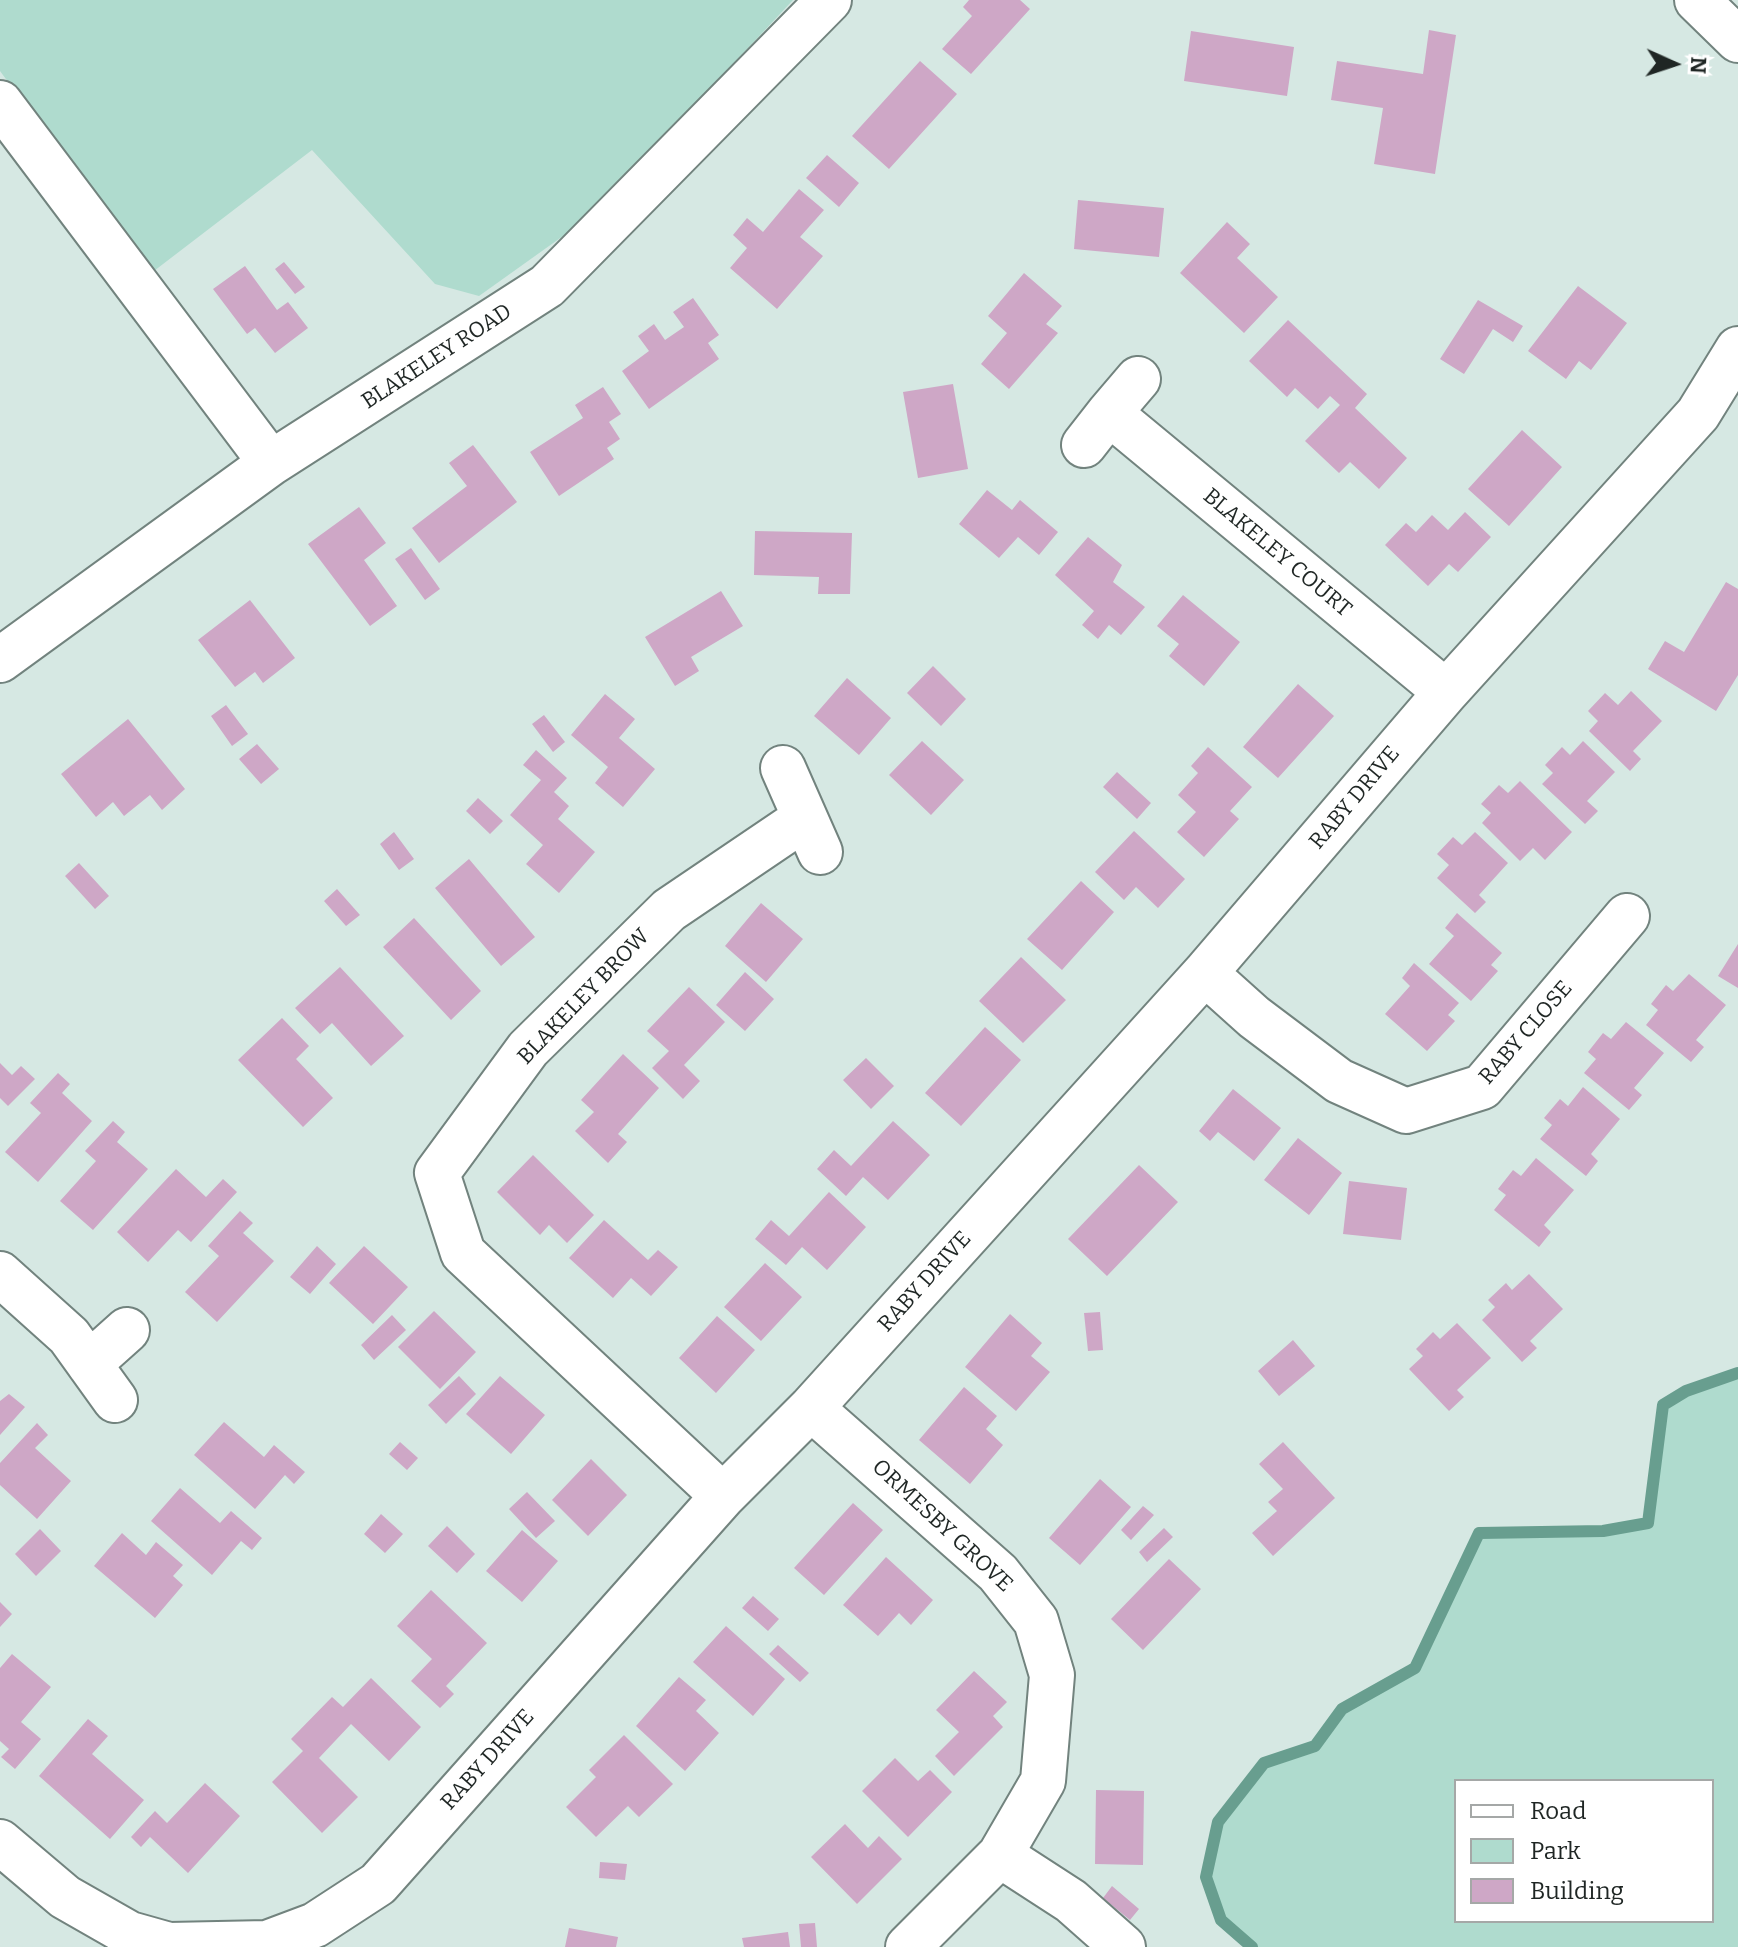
<!DOCTYPE html>
<style>
body{margin:0}
#map{position:relative;width:1738px;height:1947px;overflow:hidden;background:#d6e8e3;font-family:Bitter,serif}
canvas{display:block}
.legend{position:absolute;left:1454px;top:1779px;width:260px;height:144px;box-sizing:border-box;background:#fff;border:2px solid #a5a8a7;margin:0;padding:10px 14px;list-style:none;font-size:24px;color:#1f2624}
.legend li{display:flex;align-items:center;gap:16px;height:40px}
.legend b{width:40px;border:2px solid #a5a8a7}
.north{position:absolute;left:1634px;top:24px;width:80px;height:80px;-webkit-text-stroke:6px #fff;paint-order:stroke;rotate:93deg;font-size:22px;font-weight:700;line-height:32px;text-align:center;color:#1f2624}
.north::after{content:'';display:block;margin:auto;width:28px;height:36px;background:#1f2624;clip-path:polygon(50% 0,100% 100%,50% 72%,0 100%)}
</style>
<div id="map">
<canvas width="1738" height="1947"></canvas>
<ul class="legend">
<li><b style="height:10px;background:#fff"></b>Road</li>
<li><b style="height:22px;background:#afdbce"></b>Park</li>
<li><b style="height:22px;background:#cea7c6"></b>Building</li>
</ul>
<div class="north">N</div>
</div>
<script>
const context = document.querySelector('canvas').getContext('2d');
context.lineJoin = 'round';
function fill(path, color) { context.fillStyle = color; context.fill(path, 'evenodd'); }
const poly = rows => new Path2D(rows.map(r => 'M' + r).join(''));
function strokePath(path, color, width, dash) { context.strokeStyle = color; context.lineWidth = width; context.lineCap = dash ? 'butt' : 'round'; context.setLineDash(dash || []); context.stroke(path); }
function write(font, color, halo, rows, align = 'center') {
  context.font = font + ' Bitter,serif'; context.lineWidth = 6; context.setLineDash([]); context.textBaseline = 'middle'; context.strokeStyle = halo; context.fillStyle = color; for (const [text, x, y, turn = 0] of rows) {
    context.save(); context.translate(x, y); context.rotate((+turn || 0) * Math.PI / 180); context.textAlign = isNaN(turn) ? turn : align; if (halo) context.strokeText(text, 0, 0); context.fillText(text, 0, 0); context.restore();
  }
}
const green = poly([
 [0,0,793,0,591,216,479,296,435,284,312,150,150,274,0,71],
 [1738,1373,1738,1947,1252,1947,1221,1920,1206,1877,1218,1822,1264,1763,1315,1746,1342,1709,1415,1668,1479,1533,1603,1531,1647,1523,1663,1405,1686,1391],
 [1456,1781,1712,1781,1712,1921,1456,1921]
]);
const stream = poly([
 [1252,1947,1221,1920,1206,1877,1218,1822,1264,1763,1315,1746,1342,1709,1415,1668,1479,1533,1603,1531,1648,1523,1663,1405,1686,1391,1738,1373]
]);
const building = poly([
 [969,0,1020,0,1030,9,971,74,942,49,972,16,963,7],
 [1429,30,1456,35,1435,174,1374,164,1383,108,1331,100,1337,61,1423,74],
 [1191,31,1294,47,1287,96,1184,81],
 [920,61,957,94,889,169,852,136],
 [827,155,859,183,839,207,806,178],
 [799,189,824,210,800,237,823,256,777,309,730,268,747,248,733,235,747,218,763,232],
 [1078,200,1164,208,1159,257,1074,249],
 [1227,222,1250,244,1237,258,1278,297,1244,333,1180,273],
 [284,262,305,287,295,294,275,269],
 [245,266,277,310,288,302,308,328,275,353,255,328,247,334,213,289],
 [1024,273,1062,306,1046,324,1058,333,1009,389,981,364,1007,333,988,316],
 [1578,286,1627,323,1591,370,1579,361,1566,379,1528,351],
 [693,298,719,335,708,343,719,359,649,409,622,371,649,351,638,336,654,324,665,340,684,327,673,312],
 [1478,300,1523,326,1513,342,1493,329,1464,374,1440,359],
 [1288,320,1367,394,1355,408,1407,458,1379,489,1350,462,1339,473,1305,441,1340,405,1330,396,1318,409,1295,388,1287,397,1249,361],
 [953,384,968,469,918,478,903,392],
 [603,387,621,414,609,422,620,439,607,448,614,459,559,496,530,452,583,418,575,405],
 [1522,430,1562,467,1509,526,1468,489],
 [473,445,517,502,439,563,412,528,467,486,449,463],
 [987,490,1012,510,1020,500,1058,532,1039,555,1018,537,999,558,959,524],
 [359,507,386,543,364,560,397,606,370,626,308,544],
 [1465,512,1491,537,1458,572,1449,564,1428,586,1385,545,1406,523,1416,532,1432,515,1448,530],
 [755,531,852,533,850,594,818,594,819,577,754,575],
 [1088,537,1122,565,1113,582,1145,607,1121,635,1109,625,1098,639,1082,625,1094,611,1055,575],
 [411,548,440,589,425,600,395,559],
 [1726,582,1738,589,1738,675,1716,711,1648,669,1665,641,1684,652],
 [721,591,743,626,691,657,699,671,675,686,645,637],
 [1183,595,1240,642,1204,686,1169,656,1179,644,1157,626],
 [250,600,295,658,263,683,255,672,235,687,198,640],
 [933,666,966,699,941,726,907,693],
 [847,678,891,718,859,755,814,716],
 [1298,684,1334,716,1278,778,1243,747],
 [1631,691,1662,721,1633,751,1641,759,1630,771,1589,731,1598,721,1588,711,1605,693,1618,705],
 [605,694,635,719,619,738,655,769,623,807,595,783,608,767,571,735],
 [226,705,248,734,232,746,211,716],
 [544,715,565,742,553,752,532,724],
 [128,719,185,789,162,810,150,795,124,816,113,802,96,817,61,774],
 [922,741,964,780,931,815,889,775],
 [1583,741,1615,772,1587,801,1598,811,1585,824,1542,784,1553,773,1545,765,1562,747,1570,755],
 [257,744,279,769,261,784,239,759],
 [1208,747,1252,787,1230,811,1239,819,1204,857,1177,832,1196,812,1178,795,1198,773,1191,766],
 [536,750,567,778,554,792,569,806,558,819,595,852,559,893,526,864,543,845,510,815,541,780,523,765],
 [1117,772,1151,803,1137,819,1103,787],
 [1520,781,1572,832,1545,860,1533,848,1520,861,1482,823,1491,813,1481,804,1499,785,1508,793],
 [478,798,503,821,490,834,466,811],
 [1134,831,1185,879,1158,908,1136,887,1124,900,1095,872],
 [394,832,414,859,399,870,380,844],
 [1475,832,1508,863,1479,895,1486,902,1475,913,1437,878,1449,865,1437,854,1453,837,1462,845],
 [469,859,535,937,501,966,435,888],
 [79,863,109,896,95,909,65,876],
 [1081,881,1114,912,1062,970,1027,939],
 [337,889,360,915,346,926,324,901],
 [761,903,803,939,766,982,725,946],
 [1457,913,1502,953,1491,965,1498,971,1471,1001,1429,964,1454,936,1445,928],
 [414,918,481,991,451,1020,383,947],
 [1738,944,1738,988,1718,976],
 [1021,957,1066,1000,1023,1043,979,1001],
 [1414,963,1459,1003,1448,1015,1455,1021,1427,1051,1385,1014,1410,986,1402,978],
 [340,967,404,1036,371,1066,332,1023,320,1034,295,1008],
 [745,972,774,999,745,1031,716,1005],
 [1689,974,1726,1005,1696,1040,1704,1047,1691,1062,1646,1025,1658,1010,1651,1004,1666,985,1673,991],
 [689,987,725,1022,684,1065,700,1081,683,1099,652,1068,669,1051,647,1031],
 [282,1018,309,1046,296,1059,333,1098,303,1127,238,1060],
 [1626,1022,1664,1053,1634,1088,1642,1095,1629,1110,1584,1073,1596,1059,1588,1052,1603,1033,1611,1039],
 [985,1027,1021,1060,961,1126,925,1093],
 [623,1054,659,1088,618,1134,627,1142,608,1163,575,1131,594,1112,581,1100],
 [866,1058,894,1086,871,1109,843,1080],
 [0,1063,12,1075,21,1066,35,1079,8,1106,0,1098],
 [58,1073,70,1084,62,1093,92,1121,38,1182,5,1152,41,1113,30,1103],
 [1583,1087,1620,1119,1591,1154,1598,1161,1586,1176,1540,1139,1552,1125,1544,1118,1560,1099,1568,1106],
 [1233,1089,1281,1128,1254,1161,1218,1132,1210,1141,1199,1131],
 [113,1121,125,1132,117,1142,148,1169,93,1230,60,1201,96,1161,85,1151],
 [893,1121,930,1155,888,1200,863,1177,846,1196,817,1169,834,1150,851,1166],
 [1298,1138,1342,1173,1309,1215,1264,1180],
 [533,1155,594,1215,567,1243,549,1225,540,1235,497,1192],
 [1536,1158,1574,1190,1544,1225,1551,1232,1539,1247,1494,1210,1506,1195,1498,1189,1513,1170,1521,1176],
 [1139,1165,1178,1202,1107,1276,1068,1239],
 [176,1169,206,1197,223,1179,237,1192,191,1242,178,1230,148,1262,117,1232],
 [1349,1181,1407,1188,1401,1240,1343,1234],
 [829,1192,866,1227,827,1270,802,1247,786,1265,755,1239,771,1220,789,1236],
 [240,1211,253,1223,243,1233,274,1261,217,1322,185,1292,219,1256,208,1246],
 [604,1220,648,1260,658,1250,678,1267,651,1296,631,1278,613,1298,569,1258],
 [317,1246,336,1264,310,1294,290,1277],
 [364,1246,408,1287,373,1324,329,1283],
 [765,1263,802,1297,761,1341,724,1307],
 [1529,1274,1563,1309,1530,1341,1537,1348,1522,1362,1482,1320,1495,1307,1488,1300,1506,1283,1512,1290],
 [434,1311,476,1352,440,1389,398,1347],
 [1100,1312,1103,1350,1088,1351,1084,1313],
 [1010,1314,1042,1343,1031,1356,1050,1372,1016,1411,965,1367],
 [392,1315,406,1330,374,1360,361,1345],
 [717,1316,755,1350,716,1393,679,1358],
 [1457,1323,1491,1358,1457,1390,1464,1397,1449,1411,1409,1369,1423,1356,1416,1349,1433,1332,1440,1339],
 [1293,1340,1315,1366,1279,1396,1258,1371],
 [459,1376,476,1394,446,1424,428,1405],
 [500,1376,545,1415,511,1454,466,1414],
 [964,1387,997,1416,986,1429,1003,1445,970,1484,919,1440],
 [9,1394,25,1407,0,1435,0,1401],
 [224,1422,264,1457,274,1445,305,1472,294,1484,285,1475,255,1509,194,1455],
 [37,1423,48,1435,35,1448,71,1481,37,1519,0,1485,0,1463],
 [400,1442,418,1458,407,1470,389,1454],
 [1283,1442,1335,1498,1273,1556,1252,1533,1277,1511,1268,1502,1283,1489,1259,1464],
 [591,1459,627,1495,588,1536,552,1500],
 [1100,1479,1131,1507,1080,1565,1049,1538],
 [180,1488,220,1523,231,1511,262,1538,252,1550,241,1541,212,1575,151,1521],
 [527,1492,555,1521,536,1538,509,1509],
 [853,1503,883,1530,824,1595,794,1568],
 [1143,1506,1154,1515,1131,1540,1121,1530],
 [381,1514,403,1534,385,1553,364,1534],
 [447,1526,475,1554,457,1573,428,1546],
 [1164,1528,1173,1537,1147,1562,1139,1552],
 [40,1529,61,1551,36,1576,15,1554],
 [522,1530,558,1561,522,1602,486,1571],
 [122,1533,146,1555,156,1542,183,1565,173,1576,183,1585,155,1618,94,1566],
 [886,1557,933,1600,911,1625,899,1613,878,1636,843,1605],
 [1169,1559,1201,1589,1143,1650,1111,1619],
 [431,1590,487,1643,446,1686,454,1694,440,1708,411,1681,432,1659,397,1626],
 [753,1596,779,1619,768,1631,742,1608],
 [0,1602,12,1614,0,1627],
 [726,1626,785,1679,753,1716,693,1662],
 [778,1645,809,1673,800,1682,769,1654],
 [12,1654,51,1687,21,1722,41,1739,15,1769,1,1757,9,1749,0,1741,0,1668],
 [974,1671,1007,1702,993,1716,1003,1727,954,1776,935,1756,959,1732,936,1710],
 [679,1677,706,1700,696,1711,719,1733,685,1771,636,1726],
 [371,1678,421,1727,389,1761,351,1724,319,1758,358,1797,322,1833,272,1782,303,1751,291,1739,332,1697,343,1707],
 [88,1719,108,1736,92,1754,144,1800,110,1839,39,1776],
 [624,1735,673,1784,639,1817,628,1806,596,1837,566,1807,596,1777,589,1770],
 [895,1758,918,1781,930,1770,952,1792,908,1837,862,1791],
 [205,1783,240,1816,188,1873,150,1837,141,1847,131,1837,155,1811,167,1823],
 [1096,1790,1144,1791,1143,1865,1095,1864],
 [845,1824,868,1848,879,1836,902,1859,857,1904,811,1857],
 [600,1862,627,1864,625,1880,599,1878],
 [1112,1886,1139,1909,1130,1920,1103,1898],
 [815,1923,817,1947,801,1947,799,1924],
 [569,1928,618,1937,616,1947,565,1947],
 [788,1932,790,1947,744,1947,742,1938]
]);
const minor = poly([
 [1697,0,1738,40],
 [0,103,271,463],
 [1138,379,1109,413,1446,692],
 [1084,445,1109,413],
 [0,660,271,463,547,286,829,0],
 [783,768,820,852],
 [1205,973,1254,1017,1339,1081,1406,1111,1482,1087,1627,916],
 [0,1274,69,1336,115,1400],
 [89,1364,127,1330],
 [811,1408,998,1573,1036,1621,1052,1675,1043,1781,1000,1855,908,1947],
 [723,1496,463,1253,437,1173,528,1049,669,910,805,818],
 [0,1842,65,1897,130,1934,169,1945,267,1943,315,1925,378,1884,723,1496,811,1408,1205,973,1446,692,1698,414,1738,349],
 [1000,1855,1071,1901,1123,1947]
]);
const streetNames = [
 ["BLAKELEY ROAD",437,357,-33],
 ["BLAKELEY COURT",1277,553,40],
 ["RABY DRIVE",1355,798,-50],
 ["BLAKELEY BROW",584,997,-46],
 ["RABY CLOSE",1526,1033,-49],
 ["RABY DRIVE",925,1282,-48],
 ["ORMESBY GROVE",942,1526,43],
 ["RABY DRIVE",488,1760,-48]
];
fill(green, '#afdbce');
strokePath(stream, '#689e8f', 12);
fill(building, '#cea7c6');
strokePath(minor, '#72837e', 48);
strokePath(minor, '#fff', 44);
write('22px', '#1f2624', '#fff', streetNames);
</script>
